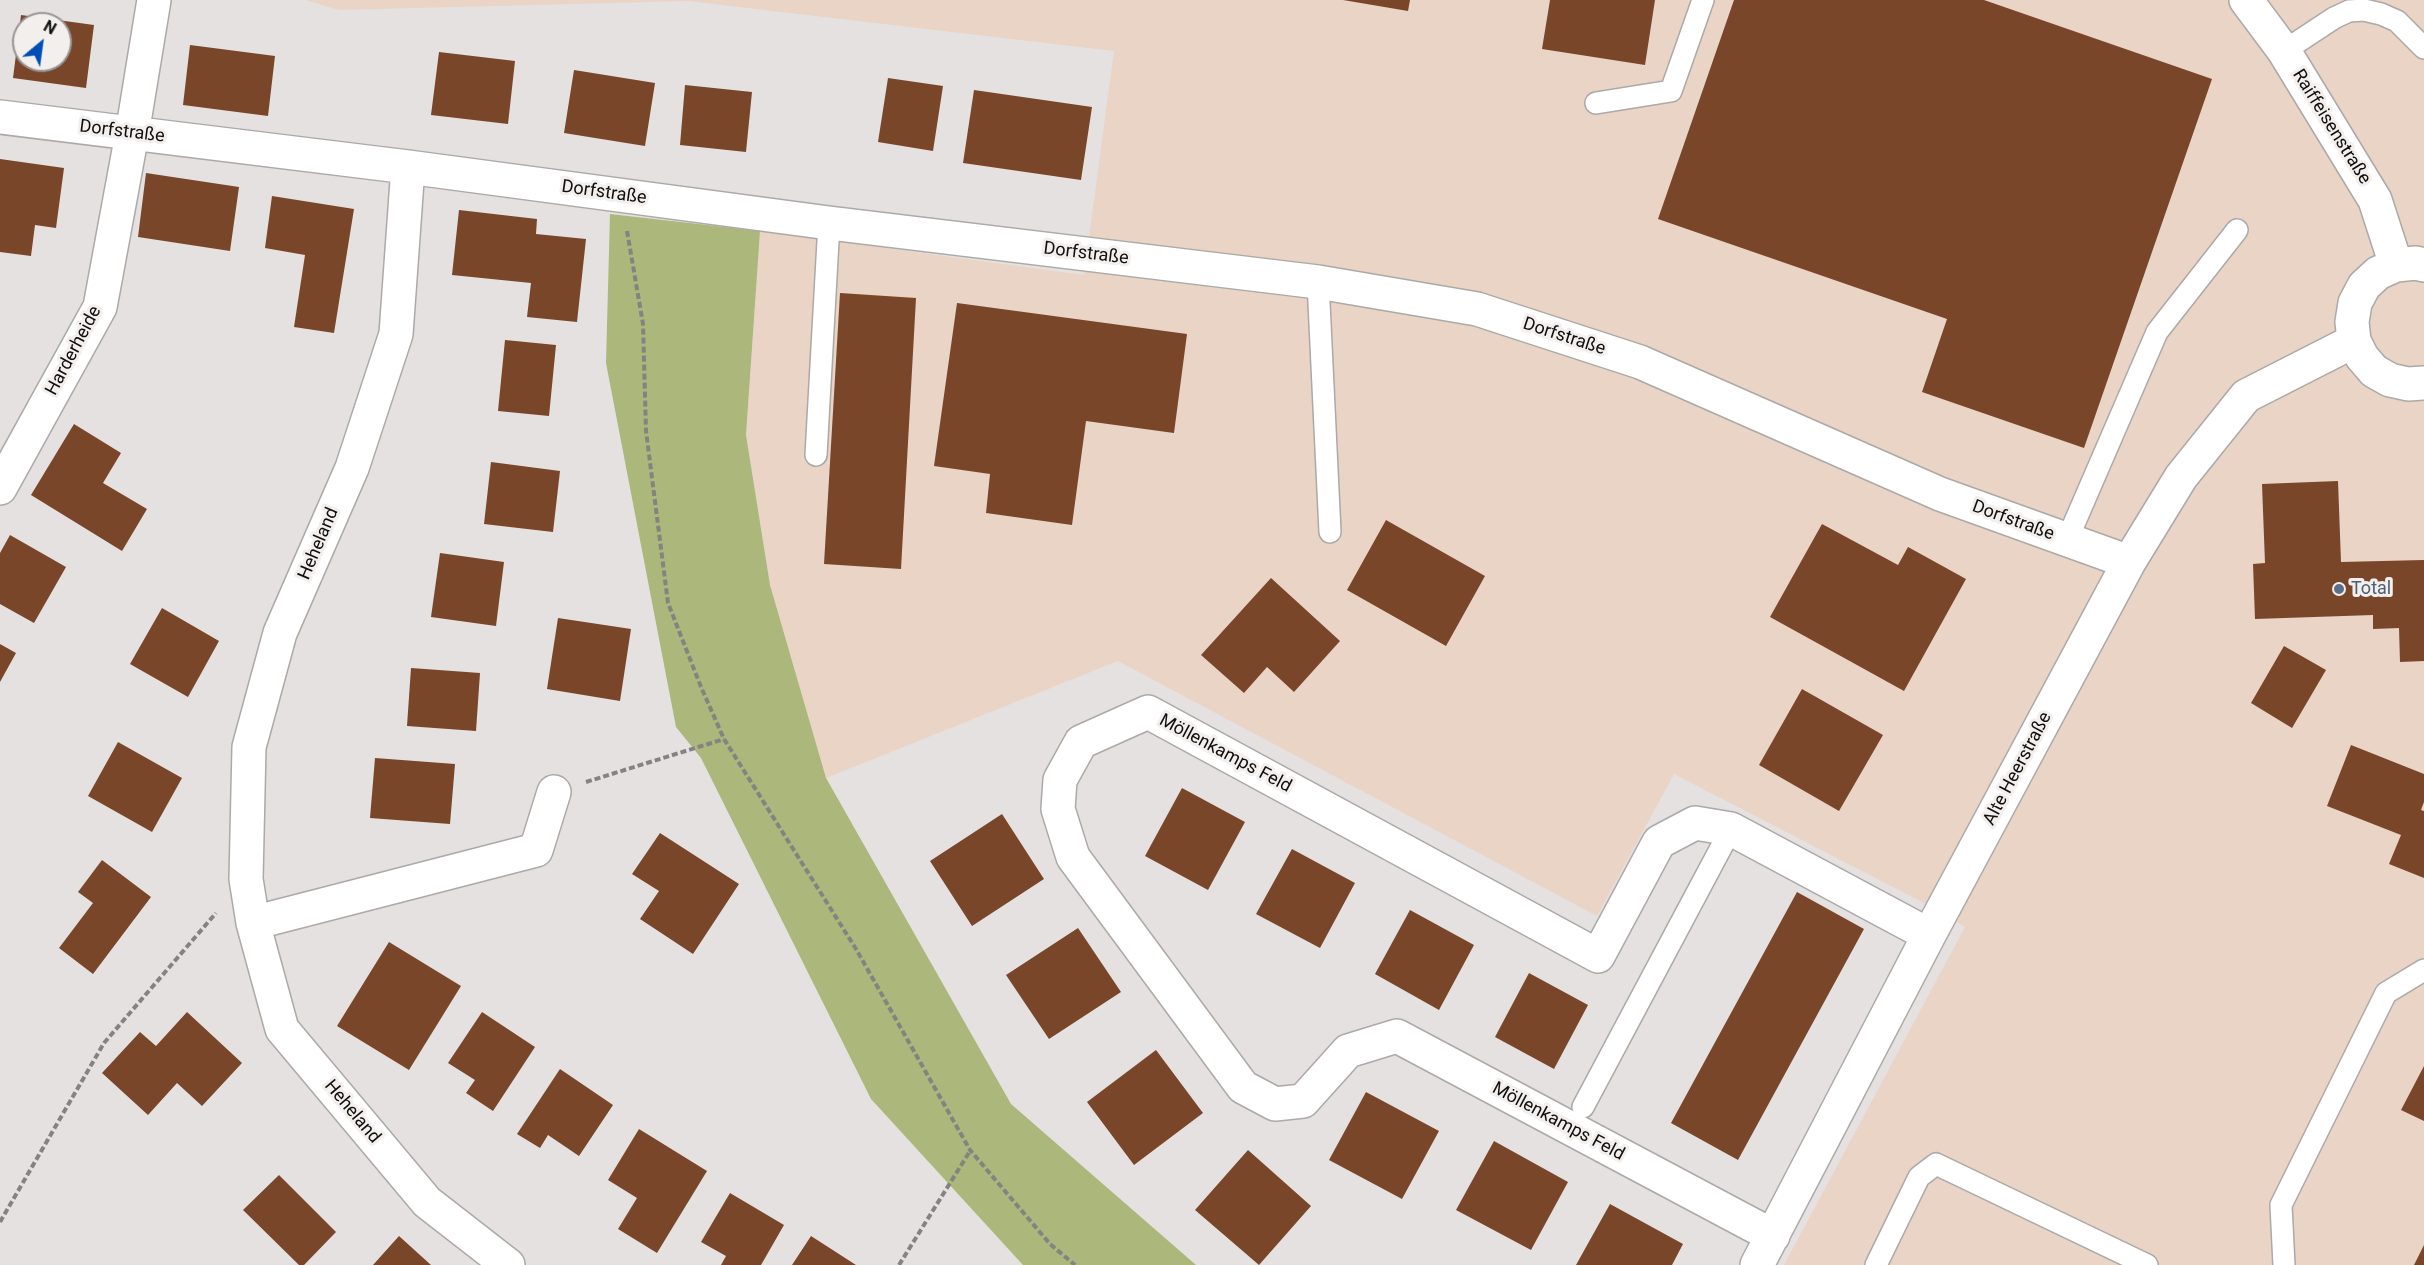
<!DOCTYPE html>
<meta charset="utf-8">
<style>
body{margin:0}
#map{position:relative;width:2424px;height:1265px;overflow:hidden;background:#e5e1e0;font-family:Roboto,sans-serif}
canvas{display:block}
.north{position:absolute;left:12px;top:12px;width:60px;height:60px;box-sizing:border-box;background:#f2efed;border:2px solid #989594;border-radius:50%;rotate:29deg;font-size:16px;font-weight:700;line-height:24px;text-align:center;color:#100f0f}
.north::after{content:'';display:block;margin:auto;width:21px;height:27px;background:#004fb9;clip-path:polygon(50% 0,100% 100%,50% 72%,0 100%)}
</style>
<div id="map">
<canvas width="2424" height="1265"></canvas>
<div class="north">N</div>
</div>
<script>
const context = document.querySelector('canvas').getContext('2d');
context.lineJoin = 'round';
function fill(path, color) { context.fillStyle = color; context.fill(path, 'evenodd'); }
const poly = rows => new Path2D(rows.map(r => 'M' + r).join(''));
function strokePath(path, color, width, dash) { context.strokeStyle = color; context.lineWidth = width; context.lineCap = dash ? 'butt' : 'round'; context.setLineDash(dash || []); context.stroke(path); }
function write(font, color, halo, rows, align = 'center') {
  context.font = font + ' Roboto,sans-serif'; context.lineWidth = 6; context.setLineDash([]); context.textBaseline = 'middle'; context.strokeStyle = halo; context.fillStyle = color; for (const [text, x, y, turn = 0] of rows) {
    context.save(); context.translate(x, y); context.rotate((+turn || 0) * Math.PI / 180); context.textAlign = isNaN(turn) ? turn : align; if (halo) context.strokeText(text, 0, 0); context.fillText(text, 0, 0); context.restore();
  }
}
const commercial = poly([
 [305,0,2424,0,2424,1265,1784,1265,1965,927,1924,903,1674,774,1597,916,1118,661,826,778,770,585,746,435,760,231,1084,275,1114,51,688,1,339,10]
]);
const forest = poly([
 [610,214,760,231,746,435,770,585,826,778,1011,1104,1196,1265,1023,1265,871,1099,701,758,676,727,606,363]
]);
const building = poly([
 [1343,0,1410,0,1408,11],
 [1550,0,1655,0,1645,65,1542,49],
 [1734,0,1984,0,2212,79,2084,448,1922,392,1947,319,1658,219],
 [21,15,94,25,86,88,13,78],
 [24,24,60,24,60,60,24,60],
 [190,45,275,56,268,116,183,105],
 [439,52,515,61,508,124,431,115],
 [574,70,655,83,645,146,564,133],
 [888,78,943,86,933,151,878,142],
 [685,85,752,92,746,152,680,145],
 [974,90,1092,107,1081,180,963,163],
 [0,159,64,168,56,228,35,225,31,256,0,252],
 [146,173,239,187,230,251,138,237],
 [272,196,354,209,334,333,294,327,305,255,265,248],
 [459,210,537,219,536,234,586,239,577,322,527,317,531,283,452,275],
 [840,293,916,298,901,569,824,564],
 [957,303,1187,334,1174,433,1086,421,1072,525,986,513,990,474,934,466],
 [505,340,556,345,549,416,498,411],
 [74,424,121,453,103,483,147,509,122,551,31,495],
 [491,462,560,471,553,532,484,524],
 [2338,481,2341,562,2424,560,2424,661,2400,662,2399,628,2373,629,2373,615,2255,619,2253,564,2265,563,2262,484],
 [1386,520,1485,576,1446,646,1347,590],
 [1822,524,1898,565,1908,547,1966,579,1904,691,1770,617],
 [10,535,66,567,34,623,0,604,0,553],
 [440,553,504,562,496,626,431,617],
 [1271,578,1340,641,1294,692,1267,667,1244,693,1201,655],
 [162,608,219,641,188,697,130,664],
 [558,618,631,629,620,701,547,689],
 [0,644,16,653,0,682],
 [2284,646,2326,670,2292,728,2251,703],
 [411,668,480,673,476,731,407,726],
 [1802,689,1883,735,1839,811,1759,765],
 [118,742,182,778,152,832,88,796],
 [2351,745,2424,774,2424,802,2421,810,2424,811,2424,878,2389,864,2401,835,2327,806],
 [375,758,455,764,450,824,370,818],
 [1182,788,1245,822,1208,890,1145,856],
 [1002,814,1044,879,972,926,930,861],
 [660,833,739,884,693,954,640,919,659,891,632,874],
 [1292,849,1355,883,1320,948,1256,914],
 [102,860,151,897,93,974,59,948,93,903,78,892],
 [1797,892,1864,929,1738,1160,1671,1123],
 [1410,910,1474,945,1439,1010,1375,974],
 [1078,928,1121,992,1049,1039,1006,975],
 [389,942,461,986,409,1070,337,1026],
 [1529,973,1588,1005,1554,1069,1495,1037],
 [187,1012,242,1063,202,1106,177,1083,148,1115,102,1073,140,1032,156,1046],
 [482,1012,535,1047,493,1111,466,1093,475,1080,448,1063],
 [1156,1050,1203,1113,1134,1165,1087,1102],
 [2424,1066,2424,1121,2401,1110],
 [560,1069,613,1105,579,1156,548,1135,540,1148,517,1134],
 [1366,1092,1439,1131,1402,1199,1329,1160],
 [639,1129,707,1171,657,1253,618,1229,637,1198,608,1180],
 [1494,1141,1568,1182,1531,1250,1456,1210],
 [1248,1150,1311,1206,1259,1265,1195,1210],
 [279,1175,336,1232,304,1265,299,1265,243,1210],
 [730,1193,784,1225,761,1265,721,1265,726,1256,701,1242],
 [1610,1204,1683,1244,1672,1265,1576,1265],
 [399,1236,431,1265,373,1265],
 [811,1236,856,1265,792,1265],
 [2424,1245,2424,1265,2414,1265]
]);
const path = poly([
 [627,231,643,324,646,431,668,603,701,687,724,739,856,949,970,1150,1050,1244,1075,1265],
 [586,782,724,739],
 [0,1222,104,1043,216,913],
 [899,1265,970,1151]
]);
const lane = poly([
 [2284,51,2334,18,2349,11,2364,10,2381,14,2397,21,2424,48],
 [1596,103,1671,91,1703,0],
 [1318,282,1330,532],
 [816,455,829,223],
 [2067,540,2157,332,2237,230],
 [1583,1107,1731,829],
 [1876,1265,1919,1177,1936,1164,2147,1265],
 [2284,1265,2281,1205,2386,993,2424,970]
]);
const street = poly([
 [2246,0,2284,51,2375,200,2396,265],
 [0,117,408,167,829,223,1318,282,1477,309,1640,362,1940,494,2129,562],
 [408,167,396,334,352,468,280,633,249,747,246,879,253,923,282,1029,427,1202,508,1265],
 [2424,265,2416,263,2396,265,2378,273,2364,286,2355,303,2352,322,2354,341,2362,357,2374,371,2390,380,2408,384,2424,383],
 [0,488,100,307,132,134,154,0],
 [253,923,536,850,554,792],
 [1773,1236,1397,1036,1348,1051,1303,1101,1275,1104,1243,1087,1073,857,1058,809,1060,780,1081,742,1148,712,1598,956,1659,842,1695,823,1731,829,1929,935],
 [1757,1265,1929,935,2129,562,2181,477,2246,396,2354,341]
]);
const markers = [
 [2339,589,6,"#5c6f8a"]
];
const streetNames = [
 ["Raiffeisenstraße",2331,127,58],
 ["Dorfstraße",122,132,7],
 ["Dorfstraße",604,193,8],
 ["Dorfstraße",1086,254,7],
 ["Dorfstraße",1564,337,18],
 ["Harderheide",74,351,-62],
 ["Dorfstraße",2013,521,20],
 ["Heheland",319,544,-67],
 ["Möllenkamps Feld",1225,754,28],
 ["Alte Heerstraße",2018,769,-62],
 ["Heheland",352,1112,50],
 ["Möllenkamps Feld",1558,1122,28]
];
const serviceNames = [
 ["Total",2351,589]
];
fill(commercial, '#e9d4c6');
fill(forest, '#abb77b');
fill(building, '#79462a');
strokePath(lane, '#aca9a7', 24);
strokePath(street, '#aca9a7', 36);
strokePath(path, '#858382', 4, [6, 3]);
strokePath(lane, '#fff', 21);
strokePath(street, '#fff', 33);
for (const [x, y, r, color] of markers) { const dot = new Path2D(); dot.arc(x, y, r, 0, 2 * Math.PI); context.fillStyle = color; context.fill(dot); strokePath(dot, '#f2efed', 2); }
write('18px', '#100f0f', '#f2efed', streetNames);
write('18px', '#4e5e75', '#f2efed', serviceNames, 'left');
</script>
